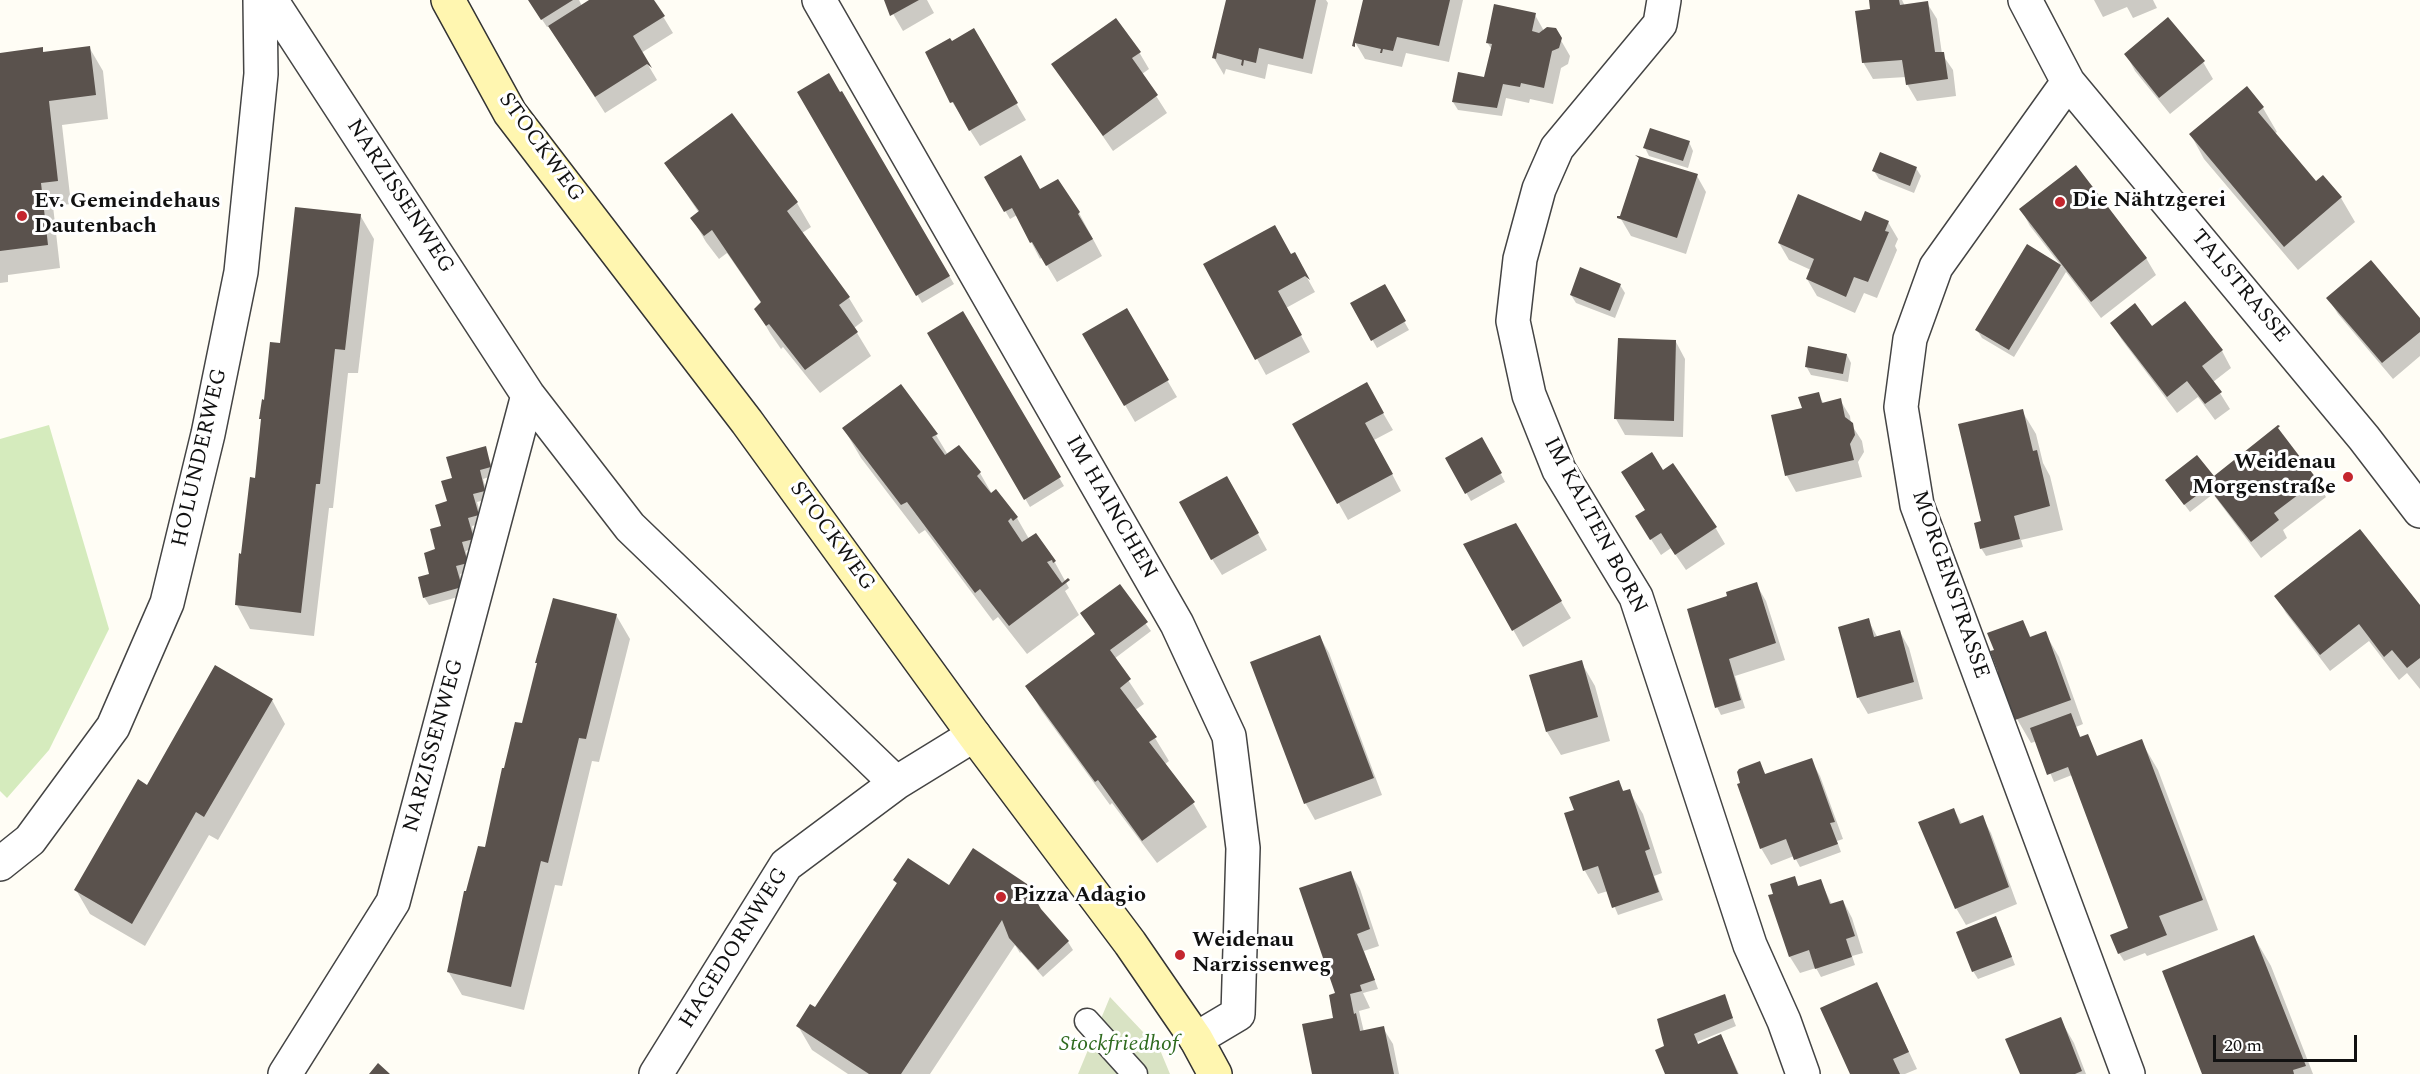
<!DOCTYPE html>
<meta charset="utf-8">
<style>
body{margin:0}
#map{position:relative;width:2420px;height:1074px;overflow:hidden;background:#fffdf5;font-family:Spectral,serif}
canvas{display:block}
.scale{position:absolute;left:2213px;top:1035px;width:144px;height:27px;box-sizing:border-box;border:3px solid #111;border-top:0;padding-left:8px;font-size:18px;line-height:21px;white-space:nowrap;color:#111;-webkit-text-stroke:4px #fff;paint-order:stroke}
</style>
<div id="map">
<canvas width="2420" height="1074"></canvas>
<div class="scale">20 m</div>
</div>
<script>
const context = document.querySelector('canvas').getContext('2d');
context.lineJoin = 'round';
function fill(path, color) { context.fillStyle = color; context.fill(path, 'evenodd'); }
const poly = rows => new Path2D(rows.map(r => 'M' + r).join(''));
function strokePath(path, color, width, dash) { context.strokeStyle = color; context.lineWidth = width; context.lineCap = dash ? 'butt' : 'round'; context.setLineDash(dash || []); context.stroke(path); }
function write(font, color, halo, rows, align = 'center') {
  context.font = font + ' Spectral,serif'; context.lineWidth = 6; context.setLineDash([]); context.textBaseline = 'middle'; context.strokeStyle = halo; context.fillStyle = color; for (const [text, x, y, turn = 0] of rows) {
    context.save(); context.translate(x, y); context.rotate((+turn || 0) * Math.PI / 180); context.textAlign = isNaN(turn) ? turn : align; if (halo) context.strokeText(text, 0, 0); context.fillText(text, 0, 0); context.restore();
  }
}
const green = poly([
 [49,425,109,629,49,750,7,798,0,791,0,439]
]);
const cemetery = poly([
 [1110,997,1160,1050,1170,1074,1078,1074]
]);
const shadow = poly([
 [529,0,579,0,582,6,592,0,653,0,673,33,641,53,657,80,605,113,549,26,547,27],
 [885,0,927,0,934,13,903,31],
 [1227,0,1326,0,1328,3,1312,74,1268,64,1265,79,1226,69,1224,75,1214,58],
 [1364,0,1463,0,1449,62,1406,53,1402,67,1365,59,1355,42],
 [1870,0,1902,0,1905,6,1927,3,1937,19,1942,54,1953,70,1956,96,1917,101,1907,84,1906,77,1873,79,1863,62,1871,10],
 [2094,0,2153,0,2157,8,2133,18,2127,7,2103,17],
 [1535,15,1544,31,1555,30,1570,56,1568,64,1561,68,1553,104,1530,99,1529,103,1506,98,1502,116,1458,110,1453,102,1485,80,1492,50,1487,42],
 [2168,19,2203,62,2213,79,2170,114,2135,71,2126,54],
 [973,30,1026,120,980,146,939,81,942,79,952,43],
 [89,47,103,71,108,119,62,125,71,204,53,206,60,268,8,275,8,282,0,283,0,54,42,49,44,53],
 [1139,52,1149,69,1142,74,1167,113,1113,151,1053,64],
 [2247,88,2263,108,2277,132,2274,134,2315,183,2323,177,2341,198,2355,222,2298,270,2204,159,2191,135],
 [799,93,842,93,954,284,922,303],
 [732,115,797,203,811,227,802,233,849,298,863,321,854,328,871,356,820,393,783,347,781,349,770,333,756,309,762,304,727,253,719,259,706,242,692,218,699,213,666,163],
 [1689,142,1693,151,1688,168,1649,156,1645,148],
 [1916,168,1921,176,1914,193,1879,179,1874,171],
 [1697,176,1706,192,1686,254,1631,236,1621,219],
 [986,178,1040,191,1057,181,1079,213,1102,256,1057,282,1042,257,1040,259,1017,215,1010,219],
 [2021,209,2146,258,2156,275,2101,318,2066,272,2014,357,1982,338,1977,330,2027,246,2062,267,2030,226],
 [360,215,374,239,358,373,348,373,333,508,329,508,314,636,250,629,237,605,242,555,256,479,262,422,261,419,265,401,282,344],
 [1888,222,1898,239,1895,246,1897,250,1877,298,1864,293,1855,313,1817,296,1807,279,1811,270,1789,260,1779,243,1862,223],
 [1294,254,1315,292,1286,308,1310,352,1266,375,1205,265],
 [1620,285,1625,293,1615,318,1576,303,1571,295],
 [1384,286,1409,330,1377,348,1352,304],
 [2328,298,2420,320,2420,356,2393,379,2338,314],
 [1126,310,1177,397,1135,422,1084,335],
 [963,313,1064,486,1030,507,929,333],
 [2112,324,2152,328,2222,351,2231,368,2213,382,2230,409,2215,420,2198,397,2177,413,2122,340],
 [1619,340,1676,342,1685,359,1683,437,1625,435,1616,419],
 [1847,355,1851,363,1848,382,1811,375,1806,366],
 [1366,384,1393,430,1374,440,1401,491,1348,520,1294,424],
 [1818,394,1824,404,1840,400,1850,416,1851,424,1862,441,1864,452,1858,462,1862,477,1796,492,1787,476,1772,416,1804,409],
 [2022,411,2036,434,2043,463,2050,476,2063,530,2021,540,2023,547,1986,556,1981,548,1983,523],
 [844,429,936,435,948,455,959,447,980,473,992,494,1017,518,1029,539,1053,559,1069,588,1065,591,1079,615,1027,654,998,617,993,621,925,530,919,534,861,458],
 [1482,439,1505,482,1471,501,1447,459],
 [485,448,495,475,483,479,489,499,477,502,483,523,472,526,477,547,466,551,471,571,460,574,465,595,429,605,424,597,454,479],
 [2213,478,2316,481,2326,497,2283,530,2287,538,2261,558,2213,494,2190,512,2172,488],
 [1236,494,1267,550,1222,575,1212,559],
 [1646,511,1715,527,1725,544,1686,570,1671,548,1661,555,1647,533],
 [1515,525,1571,618,1523,647,1496,600],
 [1756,584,1766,601,1785,660,1735,676,1745,708,1721,715,1717,707,1729,597],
 [1119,587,1151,631,1114,659,1144,704,1135,710,1155,738,1169,761,1164,765,1193,803,1207,827,1157,863,1112,803,1110,805,1041,710,1027,686,1096,635],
 [2276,596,2420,607,2420,689,2407,673,2399,680,2369,641,2330,671,2286,613],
 [616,615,630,639,599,762,592,761,562,886,555,885,524,1010,462,995,448,971,523,725],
 [1868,620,1878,638,1900,632,1909,648,1923,699,1868,714,1858,697],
 [2023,621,2031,638,2045,633,2059,657,2083,724,2076,727,2081,738,2087,736,2097,757,2141,741,2158,770,2218,930,2147,956,2145,953,2124,961,2119,953,2131,929,2072,775,2054,782,2037,741,2031,743,2017,719,1998,674,2000,673,1996,651],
 [1320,637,1329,653,1382,795,1315,820,1306,804,1252,662],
 [1581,662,1595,686,1610,741,1561,755,1547,732],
 [272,700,285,724,218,840,209,835,145,946,90,914,76,890,148,787],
 [1811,760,1820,776,1843,839,1837,841,1841,852,1800,867,1794,856,1771,865,1761,848,1759,763,1766,775],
 [1618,782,1624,792,1629,791,1643,814,1662,873,1654,876,1663,900,1618,915,1608,891,1598,894,1585,871,1565,814,1576,811],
 [1954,810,1962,824,1982,817,1991,833,2017,904,1966,925,1956,908],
 [1350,872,1360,889,1379,946,1364,951,1378,989,1363,993,1370,1008,1359,1011,1364,1032,1383,1028,1393,1044,1399,1074,1313,1074,1334,1019],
 [1794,878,1799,887,1820,880,1832,905,1843,901,1852,918,1863,953,1852,956,1855,965,1821,977,1816,968,1800,973,1790,957,1770,896],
 [894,880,949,887,1068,942,1073,950,1043,977,1021,952,1020,953,1015,945,930,1074,848,1074,812,1050,798,1026,816,1009,898,885],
 [2000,926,2015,965,1978,979,1973,971],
 [2254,937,2271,966,2313,1074,2204,1074],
 [1877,984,1917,1069,1905,1074,1852,1074],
 [1724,996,1736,1026,1697,1042,1699,1046,1721,1036,1739,1074,1667,1074,1666,1047],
 [2060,1019,2074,1043,2086,1074,2021,1074]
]);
const building = poly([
 [528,0,573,0,541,20],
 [589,0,654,0,665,16,633,36,652,68,647,64,595,97,548,26],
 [884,0,919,0,890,16],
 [1226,0,1316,0,1303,59,1259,48,1256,63,1244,60,1243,66,1241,65,1242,60,1217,53,1216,59,1212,58],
 [1363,0,1450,0,1439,46,1397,37,1393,51,1383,49,1382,53,1380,53,1381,49,1355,43,1355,47,1352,46],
 [1869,0,1899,0,1900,5,1928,1,1935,52,1944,52,1948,79,1906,85,1902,60,1862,63,1855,11,1870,9],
 [1494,4,1536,13,1532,31,1539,33,1547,27,1556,28,1562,38,1559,48,1552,51,1544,88,1521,83,1520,87,1503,84,1497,108,1452,102,1458,72,1484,77,1492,44,1486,43],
 [2168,17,2205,61,2159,98,2124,54],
 [1116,18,1141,52,1132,58,1158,95,1103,136,1051,64],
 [974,28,1018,103,969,131,953,102,950,103,925,52,950,38,952,41],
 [90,46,96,95,49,101,58,181,41,183,48,245,0,251,0,53,43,47,43,52],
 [829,73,840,92,842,91,950,276,916,296,797,92],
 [2247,86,2264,107,2258,112,2316,181,2323,175,2342,197,2284,247,2189,134],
 [732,113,798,202,787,211,850,297,839,305,858,332,805,370,769,324,766,326,754,309,761,302,712,230,704,236,690,218,699,211,664,163],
 [1650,128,1690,141,1683,161,1643,148],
 [1880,152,1917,167,1910,186,1872,171],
 [1021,155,1040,189,1058,179,1080,212,1078,214,1093,239,1046,266,1032,242,1030,243,1012,208,1004,212,984,177],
 [1635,155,1698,174,1677,238,1617,218,1617,216,1620,216,1639,158],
 [2076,165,2147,258,2091,302,2019,209],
 [1798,194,1861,221,1865,211,1889,221,1885,231,1889,232,1868,282,1854,277,1846,297,1806,279,1814,259,1778,243],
 [295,207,361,214,345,350,335,349,320,484,316,484,301,613,235,605,239,553,241,554,250,477,255,478,261,419,259,419,262,399,264,400,270,342,280,343],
 [1275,225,1291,254,1295,252,1310,280,1305,276,1278,291,1302,335,1255,360,1203,264],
 [2027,244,2061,265,2009,350,1975,330],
 [2371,260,2420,318,2420,332,2382,363,2326,298],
 [1580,267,1621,284,1610,311,1570,295],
 [1385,284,1406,321,1371,341,1350,303],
 [2185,301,2223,350,2202,366,2222,392,2205,404,2187,381,2167,397,2110,323,2135,303,2152,326],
 [1127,308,1169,380,1124,406,1082,334],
 [963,311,1061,477,1024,500,927,333],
 [1618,338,1676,340,1674,421,1614,419],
 [1808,346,1847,354,1843,374,1805,367],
 [1367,382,1384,413,1365,423,1393,474,1337,504,1292,424],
 [901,384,938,434,932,437,945,455,959,445,981,472,977,476,991,493,996,489,1018,517,1013,521,1011,518,1008,521,1022,542,1036,533,1056,561,1053,563,1052,560,1047,562,1062,583,1068,578,1070,580,1009,626,980,589,975,593,907,502,901,505,842,428],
 [1819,392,1822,403,1841,398,1845,417,1853,423,1855,435,1850,444,1854,460,1785,476,1771,415,1802,408,1798,397],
 [2023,409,2033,451,2037,450,2050,506,2014,516,2020,539,1980,549,1974,523,1981,521,1958,424],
 [2278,425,2280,426,2278,428,2316,478,2318,476,2319,479,2274,513,2279,520,2251,542,2208,487,2184,505,2165,480,2197,455,2214,476],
 [1482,437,1502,473,1465,494,1445,458],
 [486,446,491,467,480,470,485,491,473,494,479,515,468,518,474,539,462,542,468,563,456,566,462,587,423,598,418,577,429,574,424,553,435,549,430,529,441,526,435,505,447,501,441,481,452,478,446,457],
 [1652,452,1663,470,1673,463,1717,527,1675,555,1661,533,1650,540,1635,516,1645,510,1621,472],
 [1227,476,1259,533,1211,560,1179,502],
 [1516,523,1562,601,1512,631,1463,544],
 [2360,529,2420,605,2420,658,2407,668,2392,650,2384,657,2359,624,2320,655,2274,596],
 [1757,582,1776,643,1729,659,1741,700,1715,708,1687,609,1727,596,1726,592],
 [1120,584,1148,622,1110,650,1131,679,1120,688,1157,737,1149,742,1195,802,1142,841,1098,780,1095,782,1025,686,1095,634,1080,613],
 [553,598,617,614,586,739,579,738,548,863,541,861,511,987,447,972,464,891,466,891,478,846,485,847,502,768,504,768,515,722,522,723,537,663,535,663],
 [1869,618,1874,637,1900,630,1914,682,1857,698,1838,627],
 [2023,620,2030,637,2046,631,2071,700,2015,720,1996,673,1998,672,1990,651,1994,650,1987,633],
 [1320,635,1374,778,1304,804,1250,662],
 [1582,660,1598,717,1546,732,1529,675],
 [215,665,273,699,204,817,196,812,132,924,74,890,138,779,147,785],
 [2071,713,2080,737,2088,734,2097,756,2142,739,2203,900,2159,916,2167,935,2118,954,2110,935,2128,928,2068,767,2047,775,2030,728],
 [1812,758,1835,822,1830,823,1838,844,1794,860,1786,839,1760,849,1737,784,1740,783,1737,772,1739,769,1760,761,1765,774],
 [1619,780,1623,791,1630,789,1650,849,1645,851,1659,892,1612,908,1598,866,1583,871,1564,813,1574,810,1569,797],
 [1954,808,1960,824,1983,815,2009,887,1955,909,1918,822],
 [973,848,1027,884,1041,909,1069,941,1038,970,1009,938,1002,920,901,1074,869,1074,796,1026,810,1004,815,1007,897,883,893,880,908,858,949,885],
 [1351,871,1370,929,1357,934,1375,980,1360,985,1362,991,1350,994,1354,1014,1356,1013,1360,1031,1384,1026,1394,1074,1312,1074,1302,1024,1333,1018,1329,995,1335,993,1299,888],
 [1795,876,1798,886,1821,879,1830,904,1843,900,1855,936,1846,939,1852,957,1815,969,1809,950,1789,957,1768,895,1773,894,1770,884],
 [1996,916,2012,957,1972,972,1956,932],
 [2254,935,2306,1066,2293,1070,2294,1074,2202,1074,2162,971],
 [1877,982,1909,1052,1893,1059,1900,1074,1850,1074,1820,1008],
 [1725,994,1733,1018,1694,1034,1698,1044,1721,1034,1738,1074,1665,1074,1655,1050,1664,1046,1657,1019],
 [2061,1017,2082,1071,2075,1074,2020,1074,2005,1039],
 [378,1063,390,1074,369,1074]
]);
const lane = poly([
 [1087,1021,1135,1074]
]);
const street = poly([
 [271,0,528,395,630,527,896,783],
 [819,0,1177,624,1229,736,1243,848,1238,1014,1196,1039],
 [1664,0,1660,24,1557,148,1539,189,1520,259,1513,321,1529,395,1559,470,1636,597,1750,945,1784,1021,1803,1074],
 [2025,0,2068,82,2364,438,2420,511],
 [2068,82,1936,267,1910,339,1901,407,1917,505,2128,1074],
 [0,864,30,840,113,727,167,603,208,434,241,272,261,74,260,0],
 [285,1074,393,902,528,395],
 [656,1074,786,865,896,783,974,735]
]);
const secondary = poly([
 [448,0,510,113,747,422,974,735,1130,943,1196,1039,1215,1074]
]);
const markers = [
 [2060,202,6,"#c4262e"],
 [22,216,6,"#c4262e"],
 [2348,477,6,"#c4262e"],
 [1001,897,6,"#c4262e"],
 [1180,955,6,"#c4262e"]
];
const streetNames = [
 ["STOCKWEG",540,148,54],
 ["NARZISSENWEG",399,197,57],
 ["TALSTRASSE",2239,287,50],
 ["HOLUNDERWEG",201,458,-77],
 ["IM HAINCHEN",1110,508,60],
 ["IM KALTEN BORN",1594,526,62],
 ["STOCKWEG",831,537,54],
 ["MORGENSTRASSE",1949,585,71],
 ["NARZISSENWEG",435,746,-75],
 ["HAGEDORNWEG",735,949,-58]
];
const poiNames = [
 ["Die Nähtzgerei",2072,202],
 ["Ev. Gemeindehaus",34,203],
 ["Dautenbach",34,228],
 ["Weidenau",2336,464,"right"],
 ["Morgenstraße",2336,489,"right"],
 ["Pizza Adagio",1013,897],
 ["Weidenau",1192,942],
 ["Narzissenweg",1192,967]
];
const parkNames = [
 ["Stockfriedhof",1119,1046]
];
fill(green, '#d5ebbd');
fill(cemetery, '#d9e3c4');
fill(shadow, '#0003');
fill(building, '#5a524d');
strokePath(lane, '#444', 27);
strokePath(street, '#444', 36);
strokePath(secondary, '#333', 36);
strokePath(lane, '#fff', 24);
strokePath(street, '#fff', 33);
strokePath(secondary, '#fff6b0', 33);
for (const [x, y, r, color] of markers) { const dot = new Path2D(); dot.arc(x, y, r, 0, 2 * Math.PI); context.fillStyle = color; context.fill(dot); strokePath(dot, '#fff', 2); }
write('22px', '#111', '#fff', streetNames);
write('bold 22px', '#111', '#fff', poiNames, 'left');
write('italic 22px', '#2f6b1f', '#fff', parkNames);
</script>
